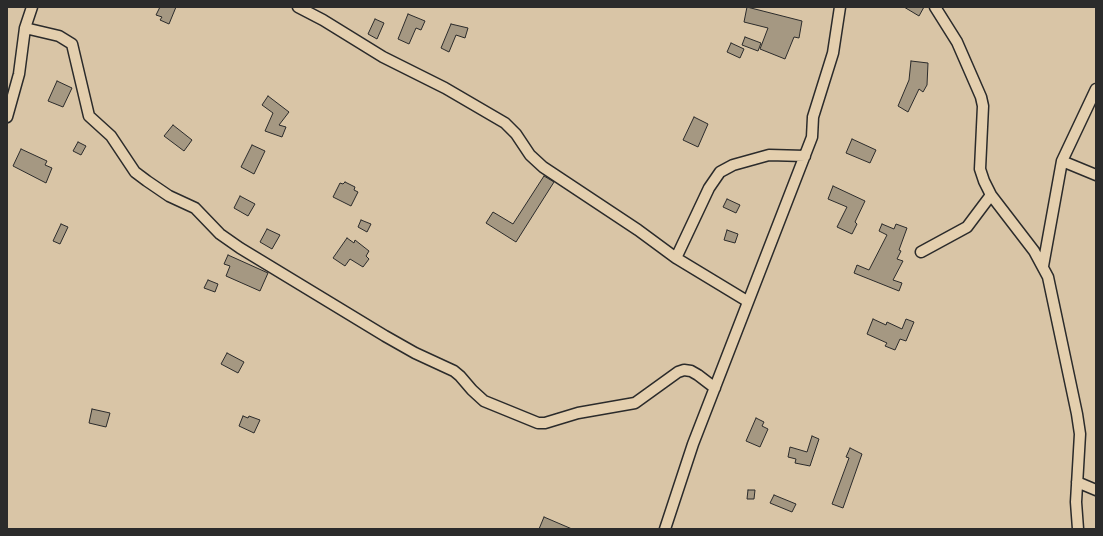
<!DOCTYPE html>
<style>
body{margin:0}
#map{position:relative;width:1103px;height:536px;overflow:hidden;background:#d9c5a6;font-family:"Playpen Sans",sans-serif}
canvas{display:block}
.frame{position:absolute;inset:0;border:8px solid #2b2b2b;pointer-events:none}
</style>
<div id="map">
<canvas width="1103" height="536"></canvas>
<div class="frame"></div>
</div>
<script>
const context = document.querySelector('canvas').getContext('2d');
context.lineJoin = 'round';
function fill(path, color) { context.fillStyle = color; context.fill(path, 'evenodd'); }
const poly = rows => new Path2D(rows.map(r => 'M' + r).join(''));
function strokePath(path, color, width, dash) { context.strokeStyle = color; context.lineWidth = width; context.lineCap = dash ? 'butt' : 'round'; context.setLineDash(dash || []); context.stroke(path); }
const building = poly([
 [160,7,176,7,169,24,160,20,162,17,156,15,160,7],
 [747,7,802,21,799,38,794,37,785,59,760,49,768,28,744,22,747,7],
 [904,7,924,7,919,16,904,7],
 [408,14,425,21,421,30,416,28,409,44,398,39,408,14],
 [375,19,384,23,377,39,368,34,375,19],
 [451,24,468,28,465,38,456,35,449,52,441,48,451,24],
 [745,37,761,43,758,51,742,45,745,37],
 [731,43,744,49,740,58,727,52,731,43],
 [911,61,928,63,927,85,923,92,919,89,908,112,898,106,909,80,911,61],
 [57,81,72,88,63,107,48,101,57,81],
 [268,96,289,112,279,125,286,127,282,137,265,131,273,113,262,105,268,96],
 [694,117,708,124,698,147,683,140,694,117],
 [173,125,192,140,184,151,164,136,173,125],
 [852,139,876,150,870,163,846,153,852,139],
 [78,142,86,146,81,155,73,151,78,142],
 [252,145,265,151,254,174,241,167,252,145],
 [21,149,47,161,45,165,52,168,46,183,13,166,21,149],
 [544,176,554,182,516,242,486,223,493,212,513,224,544,176],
 [345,182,355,187,354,190,358,192,351,206,333,197,340,183,343,184,345,182],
 [833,186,865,201,855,222,857,224,852,234,837,227,847,207,828,199,833,186],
 [240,196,255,204,248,216,234,208,240,196],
 [727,199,740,205,736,213,723,207,727,199],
 [361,220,371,224,367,232,358,227,361,220],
 [61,224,68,227,60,244,53,241,61,224],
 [882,224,894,229,896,224,907,228,899,250,901,251,897,259,903,261,893,280,902,283,899,291,854,273,857,265,869,270,887,235,879,231,882,224],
 [267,229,280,235,272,249,260,242,267,229],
 [727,230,738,234,735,243,724,240,727,230],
 [347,238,354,243,355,240,369,251,366,256,369,259,363,267,350,259,345,266,333,258,347,238],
 [228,255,268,273,260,291,226,276,230,266,224,264,228,255],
 [208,280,218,284,215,292,204,288,208,280],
 [873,319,886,325,887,322,902,329,906,319,914,322,906,341,900,339,895,350,885,346,887,343,867,334,873,319],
 [227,353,244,362,238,373,221,364,227,353],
 [92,409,110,413,106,427,89,423,92,409],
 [243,416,248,418,249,416,260,420,254,433,239,426,243,416],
 [756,418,764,422,762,426,768,429,760,447,746,441,756,418],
 [812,436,819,439,810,466,795,463,796,459,788,457,790,447,807,452,812,436],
 [850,448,862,454,843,508,832,504,849,458,846,457,850,448],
 [748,490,755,490,754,499,747,499,748,490],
 [774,495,796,504,792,512,770,503,774,495],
 [544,517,572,529,539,529,544,517]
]);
const minor = poly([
 [298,7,323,20,383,57,445,88,505,123,516,134,530,155,543,167,638,230,676,258,747,301],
 [935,7,957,42,981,97,983,106,980,169,984,181,991,195,1034,251,1048,277,1077,414,1080,434,1076,502,1078,529],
 [25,28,59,36,72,44,89,116,111,136,135,172,147,181,169,196,195,208,220,234,240,248,385,336,415,353,454,371,460,376,472,390,484,401,538,423,545,423,578,413,635,403,678,372,684,370,691,371,698,375,715,388],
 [7,117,19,74,25,28,32,7],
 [1062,161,1096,175],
 [921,252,967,227,991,195],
 [676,258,709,188,720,172,733,165,769,155,805,156],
 [1043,266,1062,161,1096,89],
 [1077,482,1096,490],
 [665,529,693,444,812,137,813,117,833,53,840,7]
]);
fill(building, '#a59882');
strokePath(building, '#2b2b2b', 1);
strokePath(minor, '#2b2b2b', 13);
strokePath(minor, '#e4cfae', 10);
</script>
